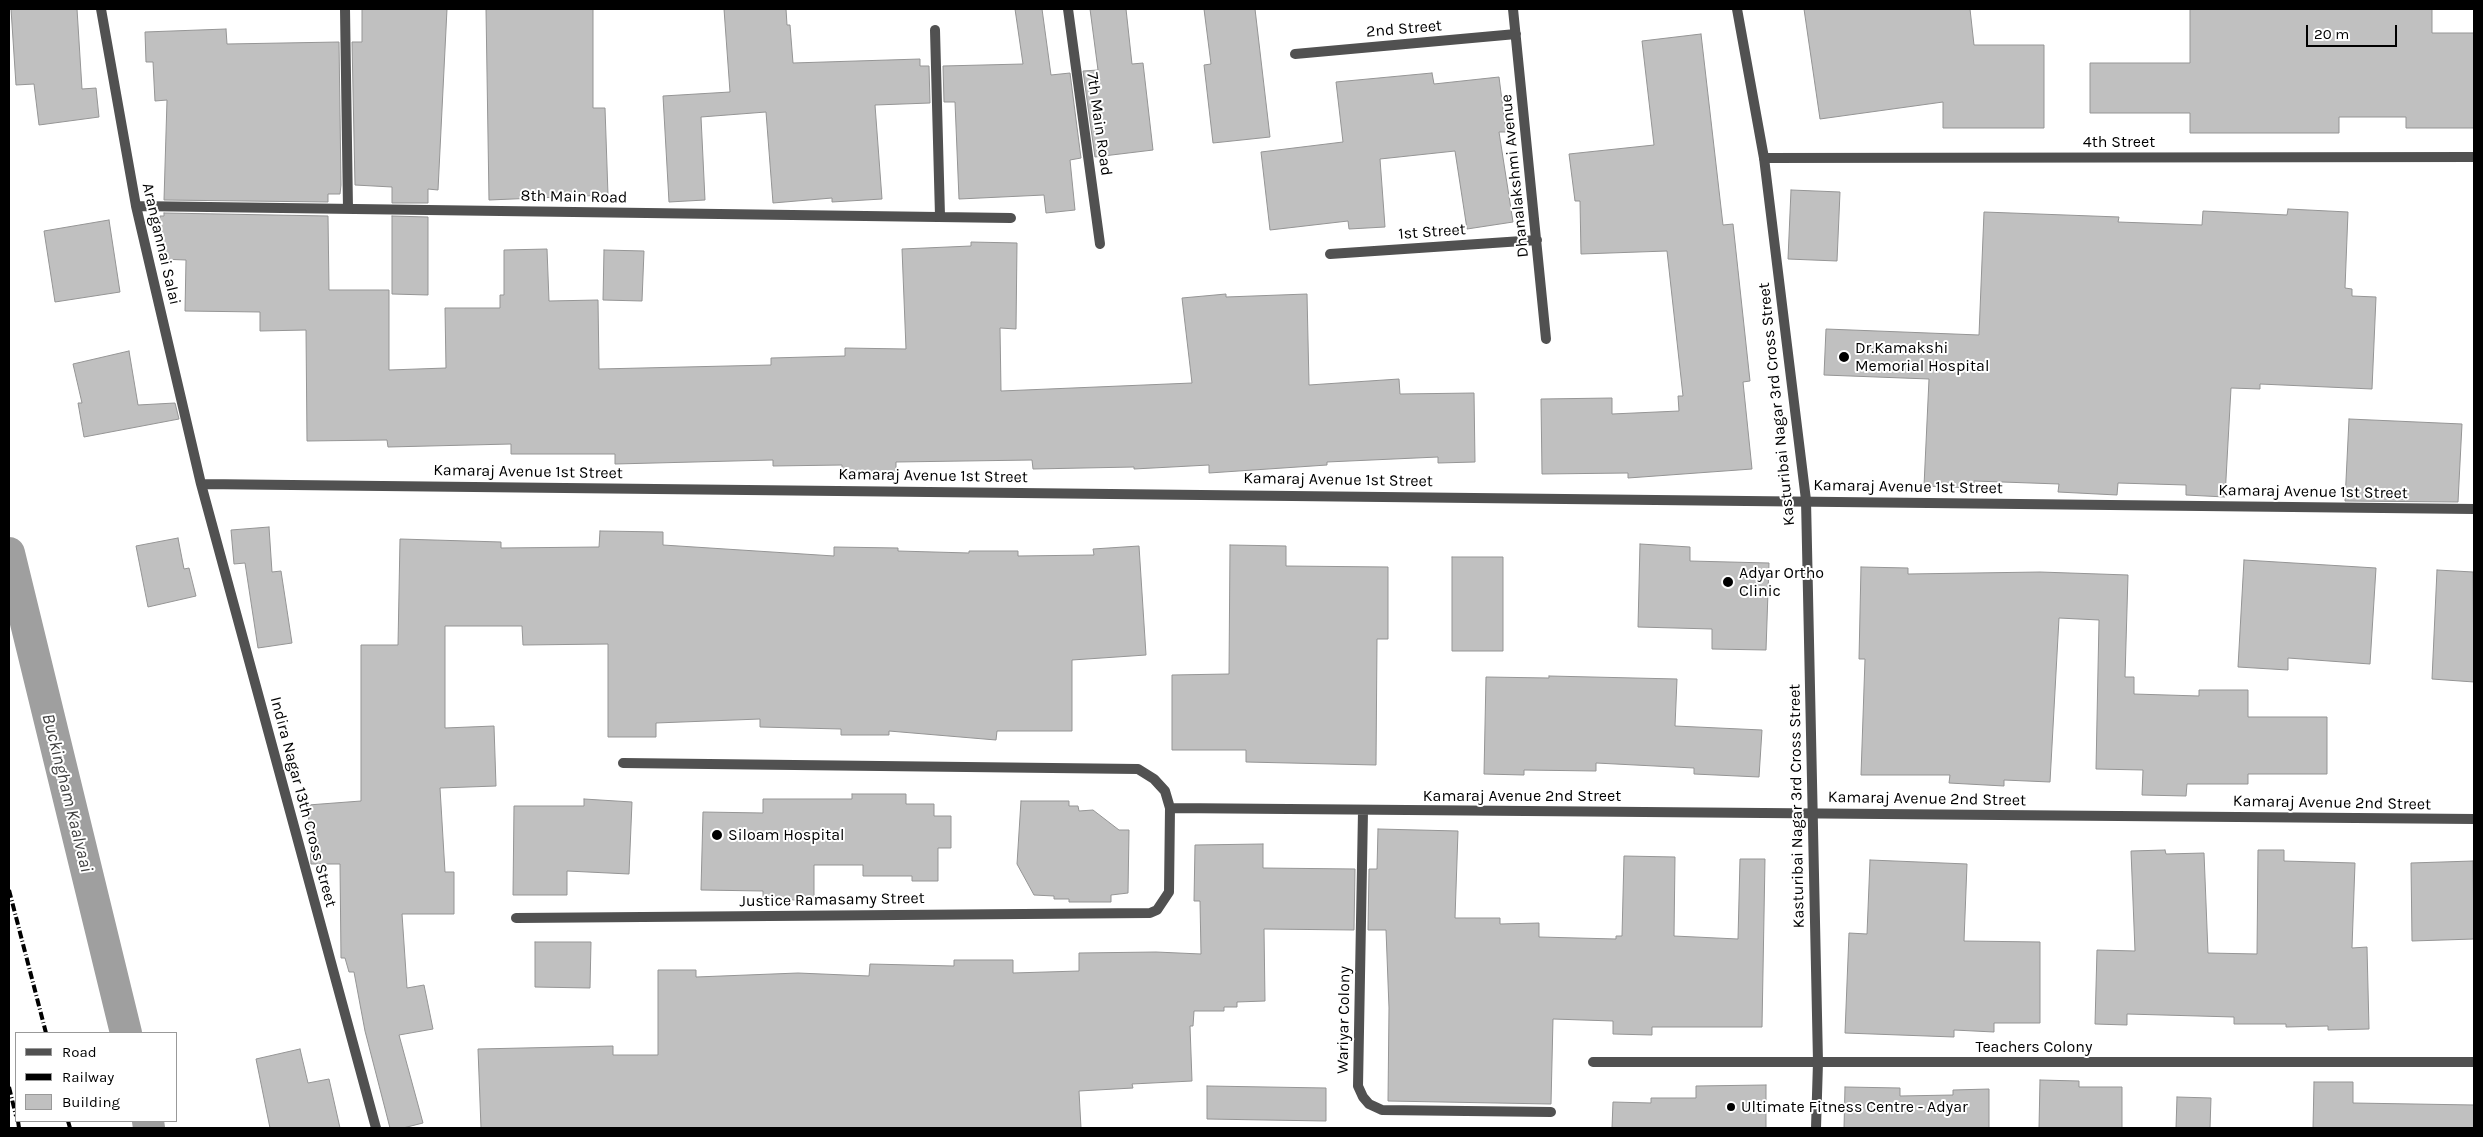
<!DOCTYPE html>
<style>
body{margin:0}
#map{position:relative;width:2483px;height:1137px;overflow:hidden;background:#fff;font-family:Karla,sans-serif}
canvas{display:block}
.frame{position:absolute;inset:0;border:10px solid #000;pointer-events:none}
.legend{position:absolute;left:15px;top:1032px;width:162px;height:90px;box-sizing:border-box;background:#fff;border:1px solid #999;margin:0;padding:6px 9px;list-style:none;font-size:15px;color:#000}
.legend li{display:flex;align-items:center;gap:10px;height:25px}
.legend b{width:25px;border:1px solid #999}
.scale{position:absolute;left:2306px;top:25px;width:91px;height:22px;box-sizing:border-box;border:2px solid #000;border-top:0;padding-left:6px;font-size:15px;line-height:18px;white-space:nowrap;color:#000;-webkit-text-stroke:4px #fff;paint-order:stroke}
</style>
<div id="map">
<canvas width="2483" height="1137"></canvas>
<div class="frame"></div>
<ul class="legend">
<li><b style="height:6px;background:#515151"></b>Road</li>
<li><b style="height:6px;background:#000"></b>Railway</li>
<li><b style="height:14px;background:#c0c0c0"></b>Building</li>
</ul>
<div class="scale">20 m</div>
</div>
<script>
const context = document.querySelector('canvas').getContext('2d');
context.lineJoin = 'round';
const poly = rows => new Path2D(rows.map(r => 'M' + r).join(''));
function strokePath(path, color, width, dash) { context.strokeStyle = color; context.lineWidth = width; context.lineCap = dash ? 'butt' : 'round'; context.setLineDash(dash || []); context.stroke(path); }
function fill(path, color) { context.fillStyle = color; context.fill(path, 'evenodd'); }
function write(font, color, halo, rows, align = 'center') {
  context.font = font + ' Karla,sans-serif'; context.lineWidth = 4; context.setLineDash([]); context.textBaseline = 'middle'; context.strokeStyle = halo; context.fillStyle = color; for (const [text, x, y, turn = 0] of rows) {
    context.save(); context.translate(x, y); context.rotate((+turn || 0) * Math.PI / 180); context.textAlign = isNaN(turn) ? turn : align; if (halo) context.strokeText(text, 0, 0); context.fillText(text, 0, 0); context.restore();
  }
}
const canal = poly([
 [9,553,126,1033],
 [148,1121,149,1128]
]);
const building = poly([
 [11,9,77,9,82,89,96,88,99,117,39,125,34,84,16,85,11,9],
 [362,9,447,9,438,190,428,189,428,203,392,203,392,187,355,185,352,42,362,42,362,9],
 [486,9,593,9,593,108,605,108,608,195,489,200,486,9],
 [724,9,786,9,787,25,790,25,793,63,920,59,920,66,929,66,930,103,875,105,882,199,832,202,832,198,773,203,766,112,701,117,705,200,669,202,663,96,730,92,724,9],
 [1015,9,1042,9,1051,75,1070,73,1081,158,1070,160,1075,210,1046,213,1044,195,959,199,955,102,944,102,943,66,1023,64,1015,9],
 [1090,9,1126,9,1132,64,1143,63,1153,150,1095,157,1083,71,1098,70,1090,9],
 [1204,9,1255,9,1270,137,1213,143,1204,65,1211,64,1204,9],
 [1804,9,1970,9,1974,45,2044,45,2044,128,1943,128,1943,102,1820,119,1804,9],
 [2190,9,2432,9,2432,33,2474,33,2474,128,2406,128,2406,117,2339,117,2339,133,2190,133,2190,113,2090,113,2090,63,2190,63,2190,9],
 [226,29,227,44,339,42,341,185,340,194,328,194,328,202,164,200,167,100,155,101,153,62,146,62,145,32,226,29],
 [1701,34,1723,225,1733,224,1750,381,1743,382,1752,469,1628,478,1628,473,1542,474,1541,399,1612,398,1612,414,1679,411,1678,396,1683,396,1667,251,1581,254,1580,201,1575,201,1569,154,1654,145,1642,41,1701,34],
 [1432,73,1434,84,1499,77,1506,132,1499,132,1513,222,1467,229,1455,151,1380,159,1385,227,1349,229,1348,221,1270,230,1261,152,1343,142,1336,82,1432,73],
 [1791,190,1840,192,1837,261,1788,259,1791,190],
 [2288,209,2348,212,2345,288,2352,289,2352,296,2376,297,2372,389,2260,384,2260,389,2231,388,2225,497,2186,495,2186,485,2118,483,2117,495,2058,492,2059,484,1974,481,1974,488,1924,486,1929,379,1824,375,1826,329,1979,335,1984,212,2119,217,2118,222,2202,225,2203,211,2287,215,2288,209],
 [164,213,328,216,329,290,389,290,389,370,446,368,445,308,500,308,500,295,504,295,504,250,547,249,549,301,598,300,599,369,771,365,771,358,845,356,845,348,906,349,902,249,971,246,971,242,1017,243,1016,329,1000,328,1001,391,1192,383,1182,298,1226,294,1226,297,1307,294,1309,385,1399,379,1400,394,1474,393,1475,462,1438,463,1438,457,1327,462,1327,465,1209,473,1209,465,1134,469,1134,467,1033,469,1032,460,896,462,896,477,842,476,842,465,773,466,773,460,615,464,615,454,511,454,511,444,388,447,387,440,307,441,306,330,260,331,260,312,185,311,186,260,159,259,160,216,164,216,164,213],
 [392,216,428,217,428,295,392,294,392,216],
 [109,220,120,292,55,302,44,231,109,220],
 [604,250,644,251,642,301,603,300,604,250],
 [129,351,138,405,175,403,179,419,84,437,78,403,82,403,73,364,129,351],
 [2349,419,2462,424,2458,502,2345,501,2349,419],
 [269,527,272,572,281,571,292,643,258,648,245,563,234,564,231,530,269,527],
 [600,531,663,532,663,545,834,556,834,547,898,548,898,551,969,553,969,551,1018,551,1018,556,1094,555,1093,549,1139,546,1146,655,1072,660,1072,731,997,731,996,740,889,731,889,735,841,735,841,729,760,727,760,719,656,723,656,737,608,737,608,644,523,645,522,626,445,626,445,728,494,726,496,786,440,788,445,872,454,872,454,914,402,914,407,988,424,985,433,1029,399,1035,423,1123,403,1128,390,1128,365,1031,354,972,349,972,345,958,341,958,340,864,311,864,308,805,361,801,361,645,398,645,400,539,501,542,501,548,599,547,600,531],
 [178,538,184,569,189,568,196,596,148,607,136,546,178,538],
 [1640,544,1690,547,1690,561,1769,563,1766,650,1712,649,1712,629,1638,627,1640,544],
 [1230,545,1286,546,1286,566,1388,567,1388,639,1377,639,1376,765,1246,762,1246,750,1172,750,1172,675,1229,674,1230,545],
 [1452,557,1503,557,1503,651,1452,651,1452,557],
 [2244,560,2376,568,2370,664,2288,658,2288,670,2238,667,2244,560],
 [1861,567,1908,568,1908,574,2040,572,2128,575,2125,677,2134,677,2134,694,2199,696,2199,690,2248,690,2248,717,2327,717,2327,774,2248,774,2248,784,2187,784,2186,796,2142,795,2143,770,2096,769,2099,620,2059,618,2050,782,2004,780,2004,786,1949,783,1950,775,1861,775,1865,659,1859,659,1861,567],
 [2437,570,2473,572,2474,682,2432,679,2437,570],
 [1549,676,1677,679,1675,726,1762,730,1759,777,1694,774,1694,768,1596,763,1596,771,1524,770,1524,775,1484,774,1486,677,1549,678,1549,676],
 [852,794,906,794,906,804,934,804,934,816,951,816,951,848,938,848,938,881,912,881,912,876,863,876,863,865,814,865,814,900,763,900,763,891,701,890,703,812,763,813,763,799,852,799,852,794],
 [584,799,632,802,629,874,567,871,567,895,513,895,514,806,584,806,584,799],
 [1021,801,1069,801,1069,806,1078,806,1079,811,1093,810,1119,830,1129,830,1128,893,1111,895,1111,902,1069,902,1069,899,1054,899,1054,896,1034,895,1017,864,1021,801],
 [1378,829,1458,831,1455,918,1500,918,1500,924,1539,923,1539,937,1616,939,1616,936,1622,936,1624,856,1675,857,1674,936,1738,939,1740,859,1765,859,1762,1027,1652,1027,1652,1035,1613,1034,1613,1021,1553,1019,1551,1104,1388,1101,1389,1008,1386,930,1368,930,1369,869,1377,869,1378,829],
 [1263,844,1263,868,1355,869,1354,930,1264,929,1265,1001,1237,1002,1237,1007,1224,1007,1224,1011,1194,1011,1193,1026,1190,1026,1192,1081,1132,1084,1133,1088,1079,1091,1081,1128,481,1128,478,1049,613,1046,613,1055,658,1055,658,970,696,970,696,977,798,973,869,976,870,964,954,966,954,960,1013,960,1013,973,1079,971,1079,953,1156,952,1201,954,1200,901,1194,901,1195,845,1263,844],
 [2165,850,2166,854,2204,853,2208,953,2257,954,2258,850,2284,850,2284,861,2355,863,2352,948,2367,947,2369,1029,2328,1030,2328,1026,2286,1027,2286,1024,2234,1024,2234,1017,2127,1014,2127,1025,2095,1024,2097,950,2135,951,2131,851,2165,850],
 [1870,860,1967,864,1964,941,2040,942,2040,1023,1994,1023,1994,1032,1954,1030,1954,1037,1845,1033,1849,933,1867,934,1870,860],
 [2473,861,2474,939,2412,941,2411,863,2473,861],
 [535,942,591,942,590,988,535,987,535,942],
 [300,1049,308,1083,329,1079,340,1128,270,1128,256,1059,300,1049],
 [2040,1080,2079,1081,2079,1087,2122,1087,2122,1128,2039,1128,2040,1080],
 [2314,1082,2353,1082,2353,1103,2474,1105,2474,1128,2313,1128,2314,1082],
 [1766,1085,1766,1128,1612,1128,1613,1102,1651,1103,1651,1098,1696,1098,1696,1086,1766,1085],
 [1207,1086,1326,1088,1326,1121,1207,1119,1207,1086],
 [1845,1087,1900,1088,1900,1096,1953,1095,1953,1090,1989,1089,1989,1128,1844,1128,1845,1087],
 [2177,1097,2211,1098,2210,1128,2176,1128,2177,1097]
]);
const minor = poly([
 [101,9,136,206,201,484,376,1128],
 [345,9,348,209],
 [1068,9,1100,244],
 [1513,9,1546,339],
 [935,30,940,216],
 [1295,54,1516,34],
 [1764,158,2474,157],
 [136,206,1011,218],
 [1330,254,1537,240],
 [201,484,2474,509],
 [1170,808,2474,819],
 [1363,811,1358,1086,1363,1097,1369,1104,1382,1110,1551,1112],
 [516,918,1150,913,1157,910,1169,892,1170,808,1165,791,1154,779,1138,769,623,763],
 [1593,1062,2474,1062]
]);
const tertiary = poly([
 [1737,9,1764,158,1806,500,1818,1062,1816,1128]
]);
const rail = poly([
 [9,890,46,1033],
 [9,1087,16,1116],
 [18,1121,19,1128],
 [68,1121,70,1128]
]);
const markers = [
 [1844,357,6,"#000"],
 [1728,582,6,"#000"],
 [717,835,6,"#000"],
 [1731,1107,5,"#000"]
];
const streetNames = [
 ["2nd Street",1404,29,-5],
 ["7th Main Road",1099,124,82],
 ["4th Street",2119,142],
 ["Dhanalakshmi Avenue",1515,176,-96],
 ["8th Main Road",574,197,1],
 ["1st Street",1432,232,-4],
 ["Arangannai Salai",161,244,77],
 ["Kasturibai Nagar 3rd Cross Street",1777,404,-96],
 ["Kamaraj Avenue 1st Street",528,472,1],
 ["Kamaraj Avenue 1st Street",933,476,1],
 ["Kamaraj Avenue 1st Street",1338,480,1],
 ["Kamaraj Avenue 1st Street",1908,487,1],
 ["Kamaraj Avenue 1st Street",2313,492,1],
 ["Kamaraj Avenue 2nd Street",1522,796],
 ["Kamaraj Avenue 2nd Street",1927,799,1],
 ["Indira Nagar 13th Cross Street",303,802,75],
 ["Kamaraj Avenue 2nd Street",2332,803,1],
 ["Kasturibai Nagar 3rd Cross Street",1797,806,-91],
 ["Justice Ramasamy Street",832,900,-1],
 ["Wariyar Colony",1344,1020,-89],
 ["Teachers Colony",2034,1047]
];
const poiNames = [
 ["Dr.Kamakshi",1855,348],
 ["Memorial Hospital",1855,366],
 ["Adyar Ortho",1739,573],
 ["Clinic",1739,591],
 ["Siloam Hospital",728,835],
 ["Ultimate Fitness Centre - Adyar",1741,1107]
];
const waterNames = [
 ["Buckingham Kaalvaai",67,793,76]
];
strokePath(canal, '#9f9f9f', 32);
fill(building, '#c0c0c0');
strokePath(building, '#959595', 1);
strokePath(minor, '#515151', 10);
strokePath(tertiary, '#515151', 10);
strokePath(rail, '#000', 4, [8, 2.5, 1, 2.5]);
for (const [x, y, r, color] of markers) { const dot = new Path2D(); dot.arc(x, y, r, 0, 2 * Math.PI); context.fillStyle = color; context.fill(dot); strokePath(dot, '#fff', 2); }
write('16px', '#000', '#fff', streetNames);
write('16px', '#000', '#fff', poiNames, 'left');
write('italic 18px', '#404040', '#fff', waterNames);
</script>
